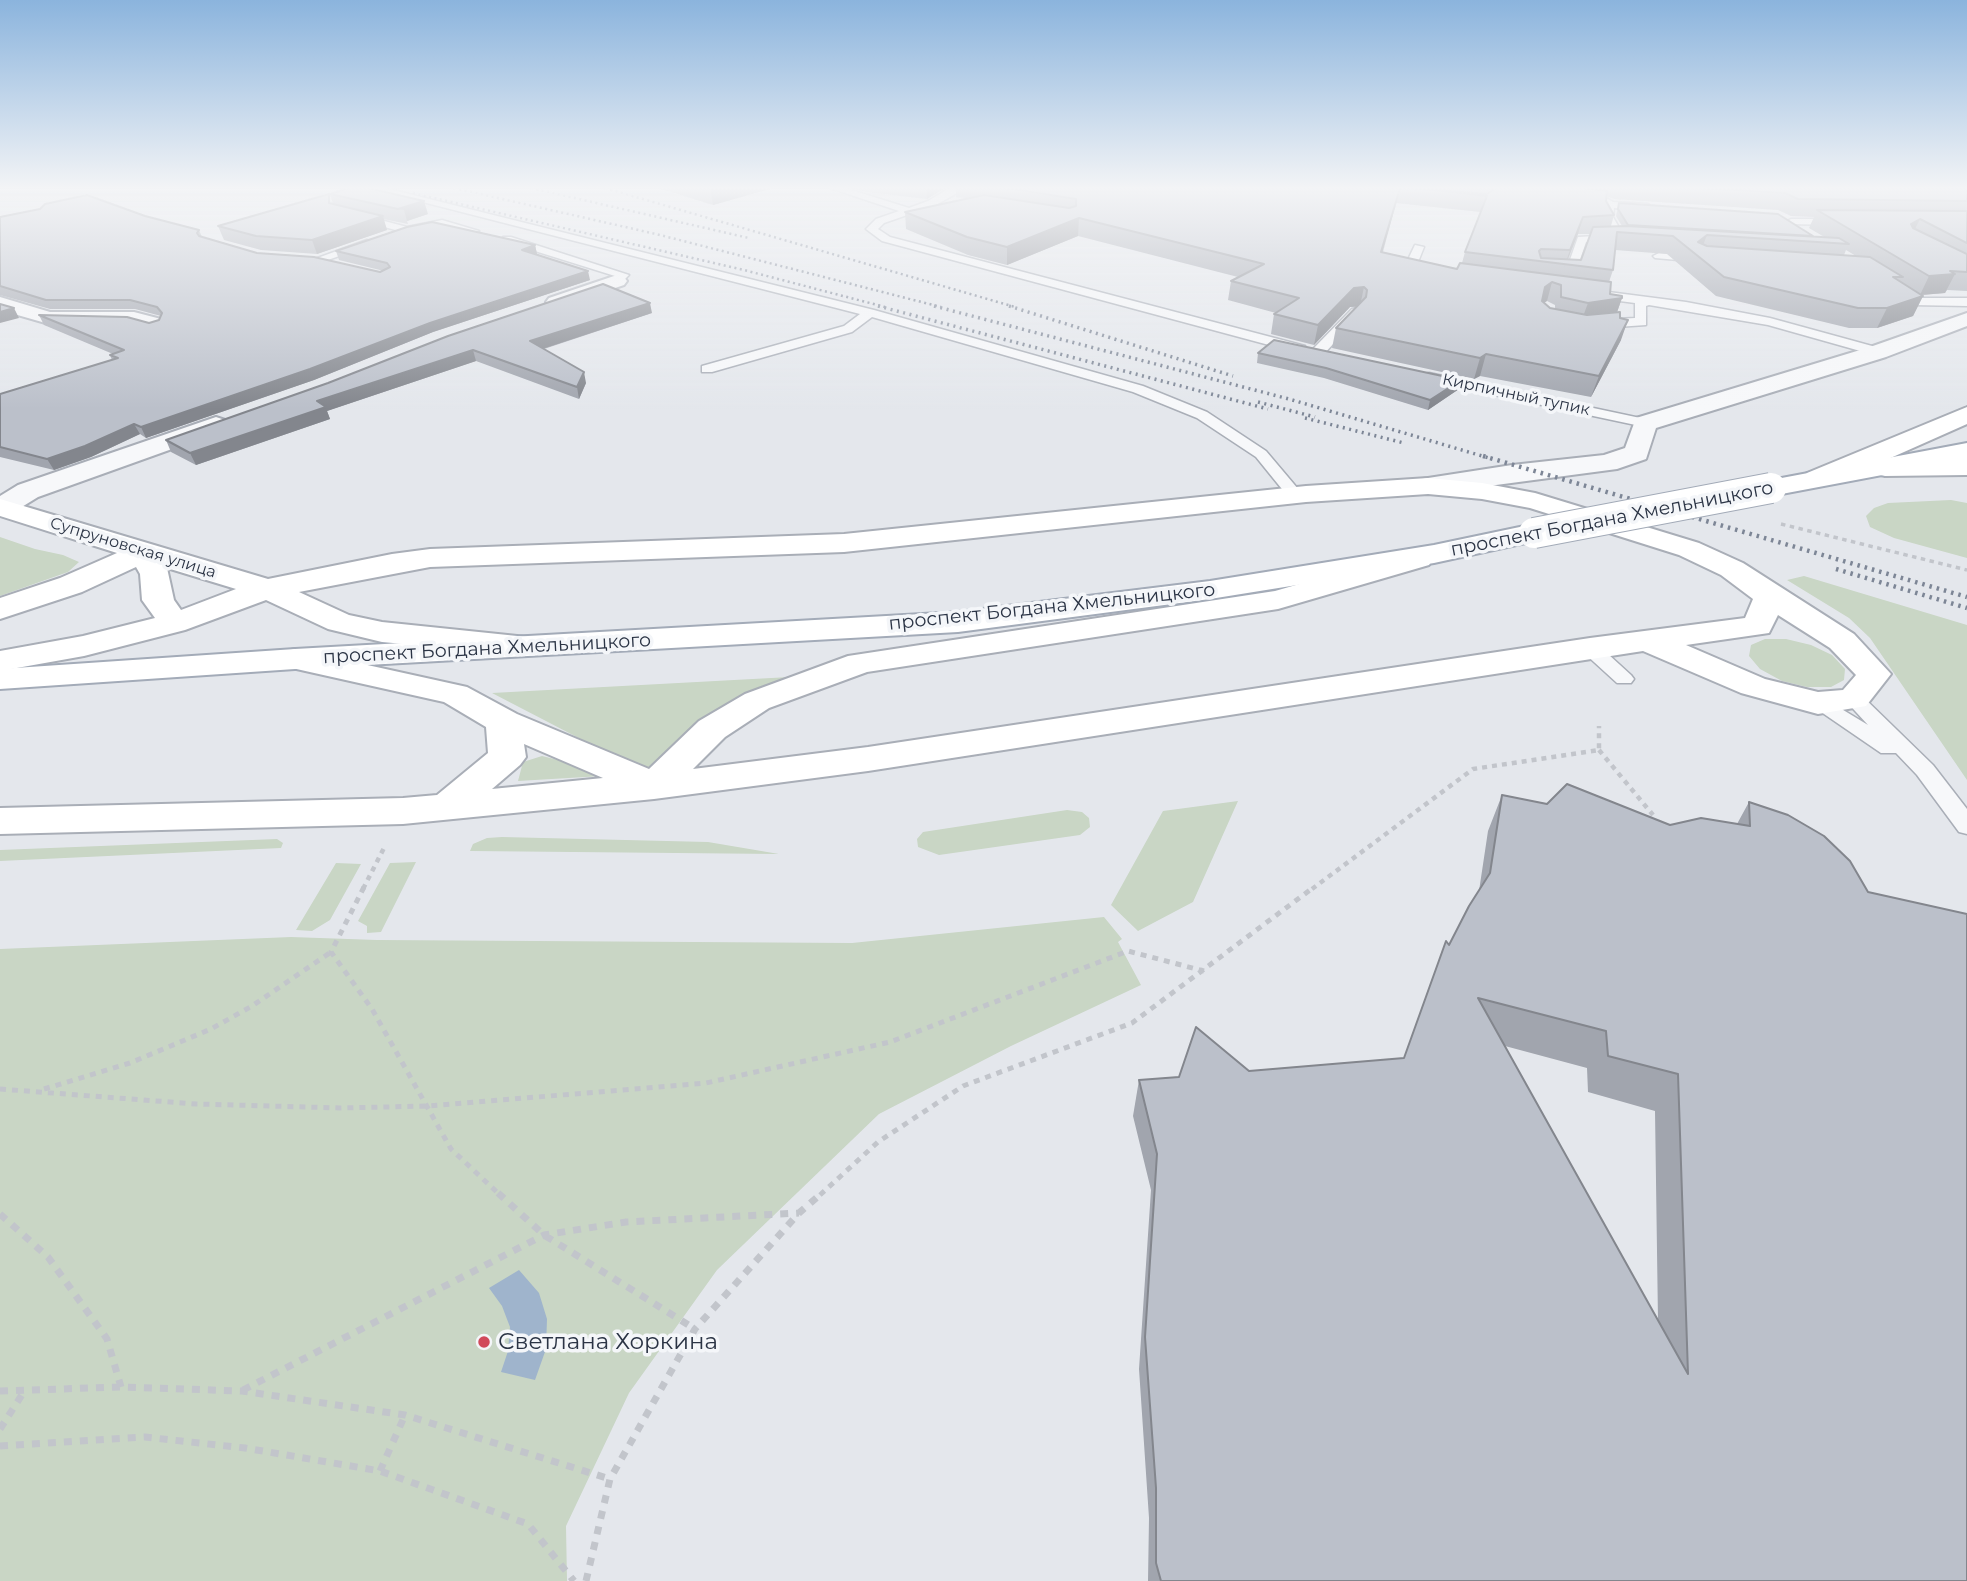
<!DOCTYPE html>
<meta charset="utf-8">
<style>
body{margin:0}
canvas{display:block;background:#e4e7ec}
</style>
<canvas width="1967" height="1581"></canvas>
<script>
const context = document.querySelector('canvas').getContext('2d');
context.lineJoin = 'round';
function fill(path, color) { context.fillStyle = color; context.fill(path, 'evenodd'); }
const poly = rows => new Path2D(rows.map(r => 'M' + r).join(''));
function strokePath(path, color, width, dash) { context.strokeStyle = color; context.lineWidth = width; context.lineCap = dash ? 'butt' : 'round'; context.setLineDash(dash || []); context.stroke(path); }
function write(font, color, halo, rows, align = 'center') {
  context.font = font + ' Montserrat,sans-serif'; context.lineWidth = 7; context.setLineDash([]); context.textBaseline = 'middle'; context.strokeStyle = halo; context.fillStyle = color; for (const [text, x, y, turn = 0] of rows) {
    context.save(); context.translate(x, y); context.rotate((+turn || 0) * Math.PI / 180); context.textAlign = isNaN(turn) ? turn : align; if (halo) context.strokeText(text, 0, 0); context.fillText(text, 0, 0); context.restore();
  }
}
const green = poly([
 [1951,500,1967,503,1967,558,1894,538,1870,527,1866,516,1874,508,1888,503],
 [0,537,35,549,63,555,79,562,68,572,0,596],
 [1804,576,1967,625,1967,780,1870,638,1849,618,1787,580],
 [1765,639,1786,639,1811,645,1832,655,1845,669,1844,680,1831,687,1807,687,1782,681,1760,669,1749,656,1751,645],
 [790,677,792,680,746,696,692,726,650,775,492,693],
 [542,756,619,775,518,781,523,762],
 [1238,801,1193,902,1138,931,1111,905,1163,811],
 [1067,810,1082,812,1089,818,1090,827,1080,835,939,855,918,847,917,839,923,832],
 [502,837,708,842,779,854,470,851,473,844,487,838],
 [277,839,283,843,281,848,0,861,0,850],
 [416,862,381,932,367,933,367,926,358,921,390,863],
 [336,863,361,864,330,920,312,931,296,930],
 [1104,917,1122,939,1118,942,1141,985,1011,1046,879,1114,717,1270,629,1393,566,1526,567,1581,0,1581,0,949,291,937,377,940,852,943]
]);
const water = poly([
 [519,1270,539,1293,547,1319,546,1349,535,1380,501,1372,508,1351,510,1327,502,1306,489,1288]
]);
const pathFar3 = poly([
 [1781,524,1967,570]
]);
const pathFar2 = poly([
 [1599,750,1653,815],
 [363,889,385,846],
 [1312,889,1473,769,1599,750,1599,726]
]);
const pathFar1 = poly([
 [364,887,331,952,372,1009,451,1149,500,1195],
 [0,1089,196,1104,340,1108,429,1106,706,1083,890,1042,1128,951,1204,971],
 [44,1089,130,1063,211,1029,252,1006,331,952],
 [820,1195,878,1142,963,1086,1132,1023,1314,887]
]);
const path = poly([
 [498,1193,544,1235,695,1329],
 [0,1214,48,1257,107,1339,121,1387],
 [243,1390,544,1235,626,1222,799,1213],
 [0,1391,121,1387,242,1391,405,1415,610,1479],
 [0,1429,23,1393],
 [0,1446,145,1437,245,1448,380,1471,528,1524,574,1581],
 [380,1471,405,1415],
 [586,1581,610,1479,695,1329,799,1213,822,1193]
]);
const lane = poly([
 [368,188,385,188,874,310,1143,386,1207,412,1266,451,1304,496,1296,501,1290,499,1256,457,1197,418,1133,392,872,317,852,332,712,372,702,372,702,366,844,326,860,314,368,188],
 [830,188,845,188,909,208,928,201,950,188,960,188,957,193,936,205,884,223,878,229,890,237,1305,346,1307,349,1300,353,1295,352,882,241,866,229,876,219,899,211,830,188],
 [1578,196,1608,199,1613,202,1648,204,1653,207,1648,210,1614,208,1613,217,1625,238,1624,240,1586,242,1574,277,1554,276,1554,272,1566,271,1578,237,1613,235,1603,217,1605,205,1575,201,1575,197,1578,196],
 [354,213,407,227,442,220,479,231,474,234,442,226,407,233,350,218,350,214,354,213],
 [1791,219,1841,219,1846,222,1841,225,1787,224,1786,222,1791,219],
 [503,237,511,237,629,275,621,283,613,283,611,281,615,276,503,241,503,237],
 [367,240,372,243,371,245,322,262,312,260,367,240],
 [1415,245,1424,247,1416,267,1431,270,1431,274,1409,273,1403,270,1415,245],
 [1659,253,1701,256,1707,259,1701,262,1655,258,1653,256,1659,253],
 [1895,284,1919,298,1967,298,1967,306,1912,305,1891,291,1889,288,1895,284],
 [1593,290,1686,302,1770,318,1883,349,1885,352,1878,356,1768,325,1649,305,1646,306,1646,325,1617,327,1599,332,1593,328,1595,325,1616,319,1635,318,1635,303,1589,297,1587,294,1593,290],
 [1356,308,1360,309,1360,315,1322,356,1312,356,1312,350,1352,309,1356,308],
 [1429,373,1645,419,1652,423,1645,427,1424,380,1424,374,1429,373],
 [1590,642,1597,644,1631,675,1634,679,1631,683,1617,683,1583,652,1580,648,1583,644,1590,642],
 [1854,693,1861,695,1933,765,1967,809,1967,834,1959,832,1917,775,1896,753,1881,753,1808,703,1811,699,1818,697,1825,699,1868,725,1844,699,1847,695,1854,693]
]);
const street = poly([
 [617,275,624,277,627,281,624,285,556,308,549,306,546,302,549,298,617,275],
 [0,297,50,312,134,312,161,319,164,324,161,329,153,330,132,324,49,324,0,310,0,297],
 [1967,313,1967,326,1886,357,1656,428,1646,459,1617,469,1428,494,1418,492,1414,486,1418,480,1428,478,1512,465,1604,455,1625,448,1636,418,1870,347,1967,313],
 [216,417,225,420,229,425,225,430,38,497,12,513,0,515,0,496,18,485,216,417]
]);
const secondary = poly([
 [1967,407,1967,424,1886,460,1967,459,1967,475,1885,476,1876,474,1872,468,1874,465,1817,487,1807,485,1803,479,1807,473,1967,407],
 [1428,478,1482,483,1535,493,1699,543,1743,563,1854,634,1891,674,1866,706,1818,714,1741,693,1643,651,868,771,654,799,403,824,0,834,0,808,403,798,437,795,488,753,486,727,444,702,283,666,278,659,283,652,295,649,467,687,517,714,649,769,699,721,745,694,848,656,1275,591,1418,550,1429,553,1433,559,1429,565,1278,609,867,672,769,708,725,737,693,769,868,747,1590,638,1745,618,1753,599,1721,575,1679,555,1530,508,1482,499,1428,494,1306,502,844,552,430,567,299,592,349,615,382,622,527,637,532,644,527,651,515,654,382,642,328,629,266,600,185,630,84,656,0,671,0,651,83,636,155,618,142,600,140,574,136,567,82,592,0,619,0,598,60,578,117,553,0,516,0,499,268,579,392,554,430,549,844,534,1306,486,1428,478],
 [167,568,236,589,181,610,174,600,167,568],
 [1778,615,1830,648,1856,675,1843,690,1818,692,1765,679,1686,645,1769,633,1778,615],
 [524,744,603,778,492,789,520,765,526,757,524,744]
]);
const primary = poly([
 [1967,443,1967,459,1771,496,1761,494,1757,488,1761,482,1771,480,1967,443],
 [1534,524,1544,527,1549,533,1544,539,1434,563,1210,599,958,632,295,669,0,689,0,669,295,649,958,612,1210,581,1434,545,1534,524]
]);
const railFar2 = poly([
 [454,188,656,234,941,307],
 [531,188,749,238],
 [605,188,1015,307],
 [413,193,744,270,885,307]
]);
const railFar1 = poly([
 [878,306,1268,409],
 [934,306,1289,399,1489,458],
 [1009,306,1233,376],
 [1258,402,1315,417],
 [1305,418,1404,443]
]);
const rail = poly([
 [1483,456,1967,597],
 [1836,569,1967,608]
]);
const primaryBridge = poly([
 [1534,533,1771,488]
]);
const wall = poly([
 [658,188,773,188,713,205],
 [854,188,945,188,927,199,866,192],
 [956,188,1967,188,1967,291,1947,290,1945,293,1922,295,1923,296,1913,316,1877,328,1849,328,1716,296,1667,254,1615,250,1613,270,1609,282,1610,294,1622,298,1617,312,1620,318,1621,340,1591,397,1480,376,1474,379,1332,348,1336,328,1357,307,1350,307,1314,345,1271,334,1274,314,1276,313,1228,300,1231,281,1238,277,1078,236,1007,265,968,255,906,229,905,212,967,198,956,197],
 [1607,196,1614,199,1778,210,1791,216,1814,217,1809,228,1826,238,1813,237,1813,236,1619,203,1616,216,1622,226,1611,226,1614,215,1606,201],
 [1396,203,1480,212,1465,252,1462,263,1457,269,1383,252],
 [1578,234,1591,234,1581,260,1568,260],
 [1846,250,1856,256,1844,255],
 [1547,301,1555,305,1555,309,1550,308,1544,302],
 [330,194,428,214,407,221,408,224,383,219,387,230,317,254,261,250,224,240,218,226,333,204],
 [40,209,145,216,199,230,202,237,257,253,380,272,384,271,339,260,336,251,535,245,537,254,590,280,433,332,314,380,146,438,140,434,91,457,54,470,0,457,0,394,112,360,110,355,113,354,44,325,39,315,149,323,159,320,161,316,135,309,50,309,0,295,0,217],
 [652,313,544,349,586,383,579,399,476,361,327,411,330,419,196,465,171,452,166,440,328,383,448,336],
 [1258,353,1459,389,1428,410,1324,378,1257,363],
 [1502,795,1547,804,1670,825,1737,824,1749,802,1967,1581,1148,1581,1149,1518,1139,1369,1151,1190,1133,1116,1139,1080,1404,1058,1446,941,1449,945,1479,891,1488,831],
 [1505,1046,1587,1068,1588,1092,1655,1111,1658,1321]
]);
const shadedWall = poly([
 [710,188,773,188,713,205],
 [926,188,945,188,927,199],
 [1400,188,1396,203,1377,270,1381,252],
 [424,201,428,214,407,221,404,210,398,209],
 [383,216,387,230,317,254,312,240],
 [1583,217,1578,234,1564,268,1570,250],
 [1079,218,1078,236,1007,265,1007,247],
 [1920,219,1911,237,1911,224],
 [1707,235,1700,253,1698,242],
 [535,245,537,254,522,250],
 [588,271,590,280,433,332,314,380,146,438,141,427,430,323],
 [1955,274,1945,293,1920,295,1929,276],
 [1552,282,1547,301,1539,306,1545,287],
 [1364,287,1360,306,1350,307,1314,345,1318,325,1354,288],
 [1923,296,1913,316,1877,328,1887,308],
 [1622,298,1615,318,1581,322,1588,303],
 [650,303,652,313,533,352,530,341],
 [14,308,19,318,0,323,0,312],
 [1628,320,1621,340,1591,397,1599,376],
 [473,350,476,361,327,411,330,419,196,465,190,453,317,401],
 [1486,354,1480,376,1474,379,1480,358],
 [584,372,586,383,579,399,577,387],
 [1461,380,1459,389,1428,410,1430,400],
 [134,424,140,434,91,457,54,470,47,459]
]);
const building = poly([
 [349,188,368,188,424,201,398,209,330,194,349,188],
 [1007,188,1400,188,1381,252,1457,269,1460,263,1611,282,1610,294,1622,296,1622,298,1588,303,1561,297,1561,285,1552,282,1545,287,1542,301,1550,308,1587,315,1620,312,1620,318,1628,320,1599,376,1486,354,1480,358,1336,328,1366,297,1367,290,1364,287,1354,288,1318,325,1274,314,1299,298,1231,281,1264,264,1079,218,1007,247,967,237,905,212,984,195,1069,208,1076,206,1076,199,1007,188],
 [1414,188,1487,194,1495,189,1494,188,1582,188,1607,191,1606,201,1614,215,1583,217,1570,250,1541,249,1539,251,1541,258,1581,260,1593,227,1626,226,1839,238,1849,244,1707,235,1698,242,1707,246,1870,257,1903,277,1893,277,1923,296,1887,308,1858,308,1724,277,1673,236,1617,232,1613,270,1465,252,1487,196,1414,188],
 [1702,188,1967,188,1967,201,1798,199,1785,193,1702,188],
 [329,194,329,203,383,216,312,240,256,236,218,226,329,194],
 [87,195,145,216,199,230,197,233,199,236,257,253,314,257,380,272,390,267,387,263,336,251,407,227,432,222,535,245,522,250,588,271,430,323,310,369,141,427,134,424,85,446,47,459,0,447,0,394,118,358,110,355,124,350,39,315,127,317,149,323,159,320,162,313,157,307,130,300,46,300,0,286,0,217,40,209,45,204,87,195],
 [1619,203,1778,214,1813,236,1628,225,1618,209,1619,203],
 [1817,210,1967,211,1967,243,1920,219,1911,224,1913,228,1967,254,1967,272,1950,271,1955,274,1929,276,1817,210],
 [603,284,650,303,530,341,584,372,577,387,473,350,317,401,326,407,190,453,166,440,328,383,448,336,603,284],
 [0,304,14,308,0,312,0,304],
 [1274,340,1461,380,1430,400,1326,368,1258,353,1274,340],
 [1567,784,1670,825,1701,818,1750,826,1749,802,1788,815,1824,836,1850,861,1868,892,1967,914,1967,1581,1161,1581,1156,1563,1156,1488,1145,1337,1157,1154,1139,1080,1179,1077,1196,1027,1249,1071,1404,1058,1446,941,1449,945,1469,906,1490,873,1502,795,1547,804,1567,784],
 [1478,998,1606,1031,1608,1056,1678,1074,1688,1374,1478,998]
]);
const markers = [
 [484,1342,7,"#d1495b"]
];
const farStreetnames = [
 ["Кирпичный тупик",1516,395,12],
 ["Супруновская улица",133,548,17]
];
const streetNames = [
 ["проспект Богдана Хмельницкого",1612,519,-11],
 ["проспект Богдана Хмельницкого",1052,607,-6],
 ["проспект Богдана Хмельницкого",487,649,-3]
];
const nearPoinames = [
 ["Светлана Хоркина",498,1342]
];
fill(green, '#c9d6c5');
fill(water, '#9fb4cc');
strokePath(lane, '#a9aeb7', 3);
strokePath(street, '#a9aeb7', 4);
strokePath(secondary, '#a9aeb7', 4);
strokePath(primary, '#a3abb8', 4);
strokePath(pathFar3, '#c2c5cb', 3.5, [4.5, 4.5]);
strokePath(pathFar2, '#c2c5cb', 4.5, [5, 5]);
strokePath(pathFar1, '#c2c5cb', 5, [6, 6]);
strokePath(path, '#c2c5cb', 7, [8, 8]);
fill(lane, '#f7f8fa');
fill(street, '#f7f8fa');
fill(secondary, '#fff');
fill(primary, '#fff');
strokePath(railFar2, '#7d8696', 2.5, [2, 3.5]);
strokePath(railFar1, '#7d8696', 3.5, [2, 4.5]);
strokePath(rail, '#7d8696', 4.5, [2.5, 5]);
strokePath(primaryBridge, '#a3abb8', 32, []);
strokePath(primaryBridge, '#fff', 30);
fill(wall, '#a1a5ae');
fill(shadedWall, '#83868d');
fill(building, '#bbc0ca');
strokePath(building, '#83868d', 2);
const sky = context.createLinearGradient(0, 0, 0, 409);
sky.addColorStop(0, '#8bb4dd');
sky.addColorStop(0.46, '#f3f4f6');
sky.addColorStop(1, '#f3f4f600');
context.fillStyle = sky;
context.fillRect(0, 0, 1967, 409);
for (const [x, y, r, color] of markers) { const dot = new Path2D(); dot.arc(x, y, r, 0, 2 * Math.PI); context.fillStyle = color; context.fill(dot); strokePath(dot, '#f4f6f9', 2.5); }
write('16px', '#2b3445', '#f4f6f9', farStreetnames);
write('19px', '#2b3445', '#f4f6f9', streetNames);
write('23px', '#2b3445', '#f4f6f9', nearPoinames, 'left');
</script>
